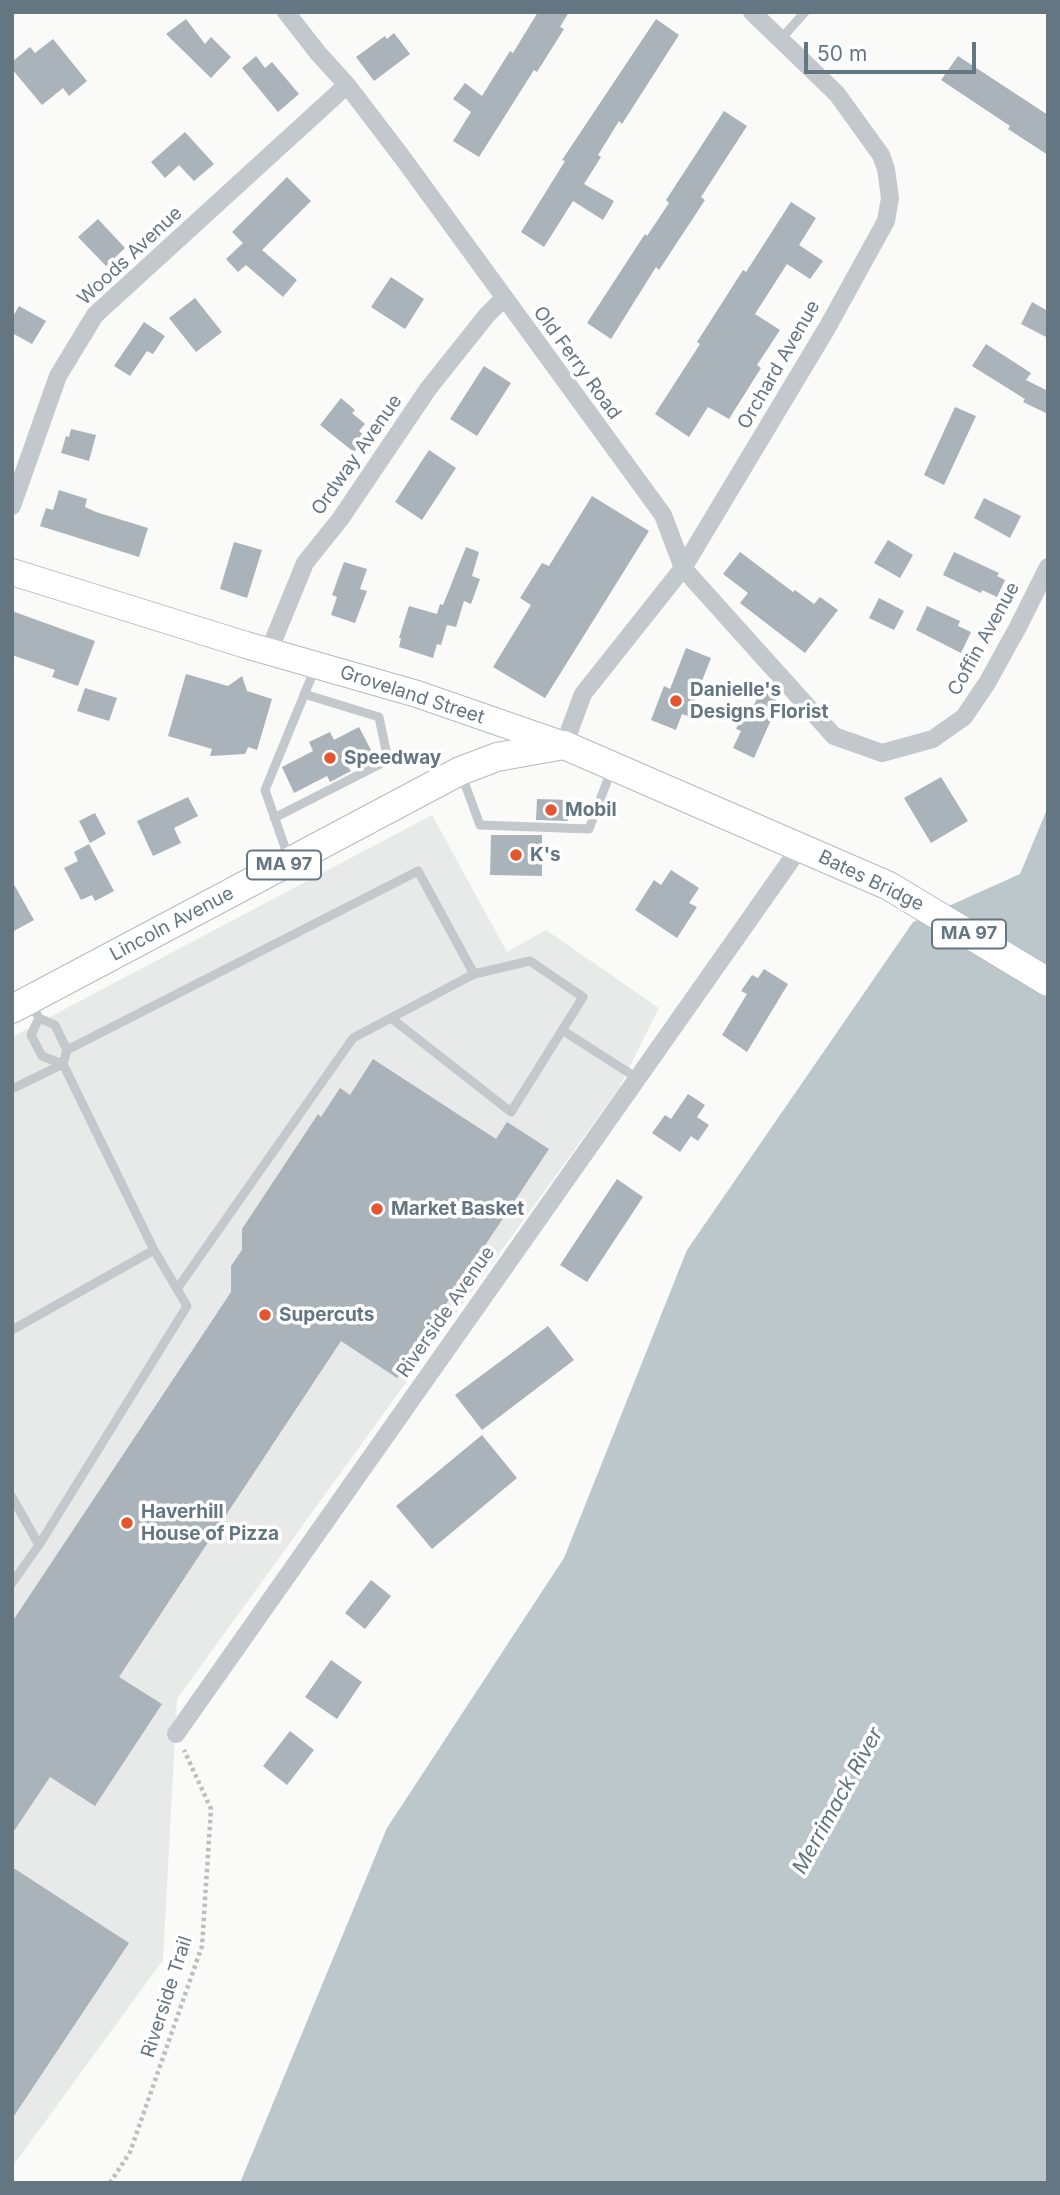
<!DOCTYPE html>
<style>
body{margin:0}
#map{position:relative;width:1060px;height:2195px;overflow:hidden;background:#fafaf8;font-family:Inter,sans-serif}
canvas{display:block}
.frame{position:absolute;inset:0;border:14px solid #657683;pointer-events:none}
.scale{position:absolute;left:804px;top:42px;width:172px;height:32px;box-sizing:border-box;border:4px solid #657683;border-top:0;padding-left:9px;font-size:21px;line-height:24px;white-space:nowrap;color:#657683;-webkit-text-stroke:5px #fff;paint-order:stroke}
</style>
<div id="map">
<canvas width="1060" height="2195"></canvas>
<div class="frame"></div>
<div class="scale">50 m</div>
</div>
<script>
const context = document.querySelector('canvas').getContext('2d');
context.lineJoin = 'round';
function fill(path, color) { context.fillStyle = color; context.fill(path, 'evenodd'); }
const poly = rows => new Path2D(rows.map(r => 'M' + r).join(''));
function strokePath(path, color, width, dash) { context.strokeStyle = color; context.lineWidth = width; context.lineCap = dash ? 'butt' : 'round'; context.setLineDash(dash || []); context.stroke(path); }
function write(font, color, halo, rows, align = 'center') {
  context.font = font + ' Inter,sans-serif'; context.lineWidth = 7; context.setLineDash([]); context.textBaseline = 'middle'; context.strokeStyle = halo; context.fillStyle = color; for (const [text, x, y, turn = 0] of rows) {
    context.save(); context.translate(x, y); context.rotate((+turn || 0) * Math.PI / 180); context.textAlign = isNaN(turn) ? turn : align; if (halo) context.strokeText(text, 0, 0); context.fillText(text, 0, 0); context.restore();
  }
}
const built = poly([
 [432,815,507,952,546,930,659,1008,619,1088,177,1699,163,1960,12,2167,12,1037]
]);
const water = poly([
 [1048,807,1046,2183,240,2183,387,1828,564,1558,687,1250,913,922,1020,874]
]);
const building = poly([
 [538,12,569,12,560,27,564,29,537,72,534,70,479,157,453,141,471,112,453,99,465,83,482,96,510,51,513,53],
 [186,19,205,44,211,37,231,57,211,78,166,34],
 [656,19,679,35,622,124,619,121,598,155,601,157,584,184,614,201,603,220,573,201,544,247,521,232,565,161,562,160],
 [394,33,410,54,374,81,356,57,385,36,387,39],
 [53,39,87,81,69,96,63,88,42,105,12,69,12,62,30,47,35,53],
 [256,56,265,68,272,62,299,94,278,112,242,68],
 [958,56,1048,115,1048,155,1008,129,1010,126,941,80],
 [724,111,747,126,701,197,705,200,659,270,656,267,611,339,587,323,645,234,647,236,669,203,666,200],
 [185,132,214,164,194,181,179,165,165,178,151,162],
 [287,177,311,201,262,250,297,280,283,297,246,265,238,272,226,259,243,243,232,232],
 [791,202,816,218,799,245,823,261,810,279,787,264,755,314,780,330,757,365,761,368,729,419,708,407,689,437,655,414,700,344,697,342,743,270,746,272],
 [98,219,125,248,106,266,78,237],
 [391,277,424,299,405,329,371,307],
 [195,298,222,332,196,352,169,318],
 [1032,302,1048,311,1048,338,1021,324],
 [19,306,46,321,32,344,12,333,12,318],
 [144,322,165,336,153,354,147,351,130,376,114,366],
 [986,344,1031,373,1026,380,1048,391,1048,414,1023,402,1025,399,972,366],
 [484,366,511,383,477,436,450,419],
 [341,398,355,410,352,413,365,424,359,431,366,437,354,452,320,425],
 [955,407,976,416,944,485,924,475],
 [71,429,96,435,89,461,61,453,66,436,69,437],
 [429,450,456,468,422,520,395,502],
 [59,490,87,499,85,507,96,512,148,528,139,557,40,526,46,508,53,510],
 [592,496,649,531,545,698,493,667,531,605,520,598,542,563,549,566],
 [984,498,1021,516,1010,538,974,518],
 [888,540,913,555,900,578,874,563],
 [234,542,262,550,247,598,220,589],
 [466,547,479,552,472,576,480,579,471,604,464,601,456,627,447,625,441,645,437,644,433,658,399,647,401,638,399,638,409,606,437,614,440,604,443,605],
 [740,552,793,592,795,590,814,604,820,597,838,610,805,653,740,603,748,593,723,574],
 [954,552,999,573,997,576,1005,580,997,597,982,590,981,593,943,575],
 [344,562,367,569,360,589,367,591,355,623,331,615,337,597,332,595],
 [879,598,904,611,894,630,869,618],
 [927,606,960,621,958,626,971,632,961,653,916,630],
 [12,611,95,641,78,686,52,677,55,670,12,655],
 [686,648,711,658,688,716,682,714,676,730,651,720,664,686,670,689],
 [186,674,228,686,242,676,247,691,272,699,257,750,248,747,245,754,210,756,212,749,168,736],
 [85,688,117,698,109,721,77,711],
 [761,690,777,698,772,709,775,711,754,758,733,748,741,731,736,729,747,706,752,709],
 [359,727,372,752,347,765,351,771,330,782,327,776,294,793,282,767,313,751,309,742,330,732,334,740],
 [941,777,968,821,931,843,904,798],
 [188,797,198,816,174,828,181,843,153,856,137,821],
 [537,799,569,800,568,821,536,820],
 [95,813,106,834,90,843,79,821],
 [491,835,542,835,542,876,490,875],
 [89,844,114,891,95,901,92,895,81,900,64,868,78,861,74,852],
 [671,870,699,888,689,903,697,907,677,938,635,910,654,880,661,885],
 [12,881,34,920,12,932],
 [764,969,788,984,747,1052,722,1035,747,994,741,991,752,975,758,978],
 [373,1059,496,1139,507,1122,549,1149,397,1378,341,1341,119,1677,162,1704,95,1806,50,1777,12,1834,12,1622,231,1292,231,1266,242,1250,242,1229,318,1114,321,1117,340,1088,350,1095],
 [688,1094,705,1105,697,1117,709,1125,698,1141,691,1136,680,1152,652,1133,665,1115,671,1119],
 [617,1179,643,1197,587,1282,560,1265],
 [548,1326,574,1360,482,1430,455,1395],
 [482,1435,517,1478,432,1549,396,1506],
 [371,1580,391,1596,365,1629,345,1613],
 [331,1660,362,1682,337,1719,305,1697],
 [290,1731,314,1750,287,1785,263,1766],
 [12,1867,129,1943,12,2119]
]);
const path = poly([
 [110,2183,130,2152,202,1946,211,1809,184,1750]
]);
const service = poly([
 [780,40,805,12],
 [462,776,480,825,589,829,611,771],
 [274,818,388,760,379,717,304,694],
 [289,859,265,790,316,666],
 [39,1018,31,1035,42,1056,63,1064],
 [391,1018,511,1112,583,997,530,961,474,974],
 [562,1030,637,1078],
 [67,1050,418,871,474,974,353,1038,177,1289],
 [12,1089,63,1064],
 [12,1330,154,1250],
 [12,1497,39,1545],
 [12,1583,39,1545,187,1306,154,1250,63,1064,67,1050,55,1025,39,1018,30,1002]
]);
const minor = poly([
 [286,12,318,53,347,85,402,157,663,515,683,568,834,736,882,753,933,739,964,717,987,683,1018,627,1048,567],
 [12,506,58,376,95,315,347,85],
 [269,651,305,563,341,518,428,389,487,315,504,298],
 [564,745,583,694,683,568,827,328,886,221,890,198,886,169,881,155,837,94,752,12],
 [176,1734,801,846]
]);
const secondary = poly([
 [12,572,246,645,417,694,564,745]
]);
const primary = poly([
 [12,1009,460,771,497,757,564,745,889,886,1048,982]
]);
const markers = [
 [676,701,7,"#e4572e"],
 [330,758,7,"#e4572e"],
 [551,810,7,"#e4572e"],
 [516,855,7,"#e4572e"],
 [377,1209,7,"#e4572e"],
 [265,1315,7,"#e4572e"],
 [127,1523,7,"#e4572e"]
];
const shields = [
 [284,865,74],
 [969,934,74]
];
const shieldNames = [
 ["MA 97",284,865],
 ["MA 97",969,934]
];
const streetNames = [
 ["Woods Avenue",130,256,-43],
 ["Old Ferry Road",577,363,54],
 ["Orchard Avenue",779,365,-60],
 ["Ordway Avenue",357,455,-55],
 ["Coffin Avenue",984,639,-61],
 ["Groveland Street",412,695,18],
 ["Bates Bridge",871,881,26],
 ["Lincoln Avenue",172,924,-28],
 ["Riverside Avenue",446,1312,-55],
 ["Riverside Trail",167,1997,-72]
];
const poiNames = [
 ["Danielle's",690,690],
 ["Designs Florist",690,712],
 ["Speedway",344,758],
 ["Mobil",565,810],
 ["K's",530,855],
 ["Market Basket",391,1209],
 ["Supercuts",279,1315],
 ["Haverhill",141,1512],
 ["House of Pizza",141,1534]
];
const waterNames = [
 ["Merrimack River",838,1801,-61]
];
fill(built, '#e8e9e9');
fill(water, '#bbc7cb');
fill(building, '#aab3b9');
strokePath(secondary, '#b3babf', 28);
strokePath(primary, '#b5babe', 30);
strokePath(path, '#bbbfc2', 4.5, [3.5, 3.5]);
strokePath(service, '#c3c8cc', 9);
strokePath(minor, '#c3c8cc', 18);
strokePath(secondary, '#fff', 26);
strokePath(primary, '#fff', 28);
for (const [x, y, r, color] of markers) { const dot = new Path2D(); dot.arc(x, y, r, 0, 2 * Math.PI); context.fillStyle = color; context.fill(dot); strokePath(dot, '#fff', 2.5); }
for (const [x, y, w] of shields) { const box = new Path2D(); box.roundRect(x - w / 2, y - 14.5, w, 29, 5); context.fillStyle = '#fff'; context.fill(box); strokePath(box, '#657683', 2); }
write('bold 18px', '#657683', null, shieldNames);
write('19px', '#657683', '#fff', streetNames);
write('bold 19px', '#657683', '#fff', poiNames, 'left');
write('italic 21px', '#60757c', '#fff', waterNames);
</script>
